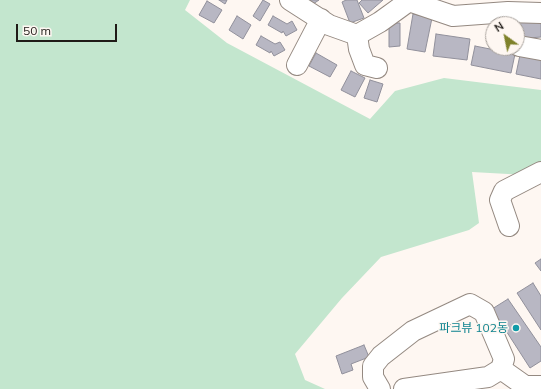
<!DOCTYPE html>
<meta charset="utf-8">
<style>
body{margin:0}
#map{position:relative;width:541px;height:389px;overflow:hidden;background:#fef7f2;font-family:Mulish,sans-serif}
canvas{display:block}
.north{position:absolute;left:485px;top:16px;width:40px;height:40px;box-sizing:border-box;background:#fef7f2;border:1px solid #a59f9a;border-radius:50%;rotate:327deg;font-size:11px;font-weight:700;line-height:16px;text-align:center;color:#1f1b17}
.north::after{content:'';display:block;margin:auto;width:14px;height:18px;background:#7f822b;clip-path:polygon(50% 0,100% 100%,50% 72%,0 100%)}
.scale{position:absolute;left:16px;top:24px;width:101px;height:18px;box-sizing:border-box;border:2px solid #1f1b17;border-top:0;padding-left:5px;font-size:12px;line-height:14px;white-space:nowrap;color:#1f1b17;-webkit-text-stroke:3px #fef7f2;paint-order:stroke}
</style>
<div id="map">
<canvas width="541" height="389"></canvas>
<div class="north">N</div>
<div class="scale">50 m</div>
</div>
<script>
const context = document.querySelector('canvas').getContext('2d');
context.lineJoin = 'round';
function fill(path, color) { context.fillStyle = color; context.fill(path, 'evenodd'); }
const poly = rows => new Path2D(rows.map(r => 'M' + r).join(''));
function strokePath(path, color, width, dash) { context.strokeStyle = color; context.lineWidth = width; context.lineCap = dash ? 'butt' : 'round'; context.setLineDash(dash || []); context.stroke(path); }
function write(font, color, halo, rows, align = 'center') {
  context.font = font + ' Mulish,"Noto Sans KR",sans-serif'; context.lineWidth = 3; context.setLineDash([]); context.textBaseline = 'middle'; context.strokeStyle = halo; context.fillStyle = color; for (const [text, x, y, turn = 0] of rows) {
    context.save(); context.translate(x, y); context.rotate((+turn || 0) * Math.PI / 180); context.textAlign = isNaN(turn) ? turn : align; if (halo) context.strokeText(text, 0, 0); context.fillText(text, 0, 0); context.restore();
  }
}
const green = poly([
 [0,0,190,0,185,10,227,43,370,119,395,91,444,78,541,90,541,163,526,175,472,172,479,223,469,230,381,257,342,298,295,354,305,380,325,389,0,389]
]);
const building = poly([
 [219,0,227,0,225,4,219,0],
 [263,0,270,4,260,21,253,16,263,0],
 [301,0,319,0,310,6,301,0],
 [346,0,357,0,364,18,350,23,342,2,346,0],
 [362,0,383,0,368,13,359,3,362,0],
 [207,1,222,10,214,23,199,15,207,1],
 [413,14,432,18,425,52,407,49,413,14],
 [237,16,251,25,243,39,229,30,237,16],
 [273,16,287,24,292,21,297,30,286,36,283,31,282,33,268,25,273,16],
 [541,19,541,37,517,39,516,21,541,19],
 [389,23,400,23,400,46,389,47,389,23],
 [436,34,470,39,467,60,433,56,436,34],
 [261,36,275,44,280,42,285,50,274,56,271,51,270,53,256,45,261,36],
 [475,46,515,54,511,73,471,65,475,46],
 [316,53,337,65,330,77,309,66,316,53],
 [520,55,541,59,541,79,516,74,520,55],
 [351,71,365,78,355,97,341,90,351,71],
 [370,80,383,84,377,102,364,98,370,80],
 [541,259,541,271,535,263,541,259],
 [533,283,541,296,541,330,517,293,533,283],
 [508,299,541,347,541,361,530,368,492,309,508,299],
 [364,345,369,357,351,364,353,370,342,374,336,356,364,345]
]);
const minor = poly([
 [290,0,329,25,357,35,380,22,409,1,453,16,508,12,541,13],
 [357,35,359,49,365,65,377,68],
 [519,46,541,50],
 [297,65,321,19],
 [509,226,500,200,504,191,541,172],
 [501,369,525,386,541,386],
 [380,389,373,377,373,366,381,356,413,331,470,304,484,312,504,359,501,369,488,377,404,389]
]);
const markers = [
 [516,328,4,"#0f9aa8"]
];
const cultureNames = [
 ["파크뷰 102동",508,328]
];
fill(green, '#c3e6ce');
fill(building, '#b8b7c3');
strokePath(building, '#91909b', 1);
strokePath(minor, '#948981', 22);
strokePath(minor, '#fff', 20);
for (const [x, y, r, color] of markers) { const dot = new Path2D(); dot.arc(x, y, r, 0, 2 * Math.PI); context.fillStyle = color; context.fill(dot); strokePath(dot, '#fef7f2', 1.5); }
write('12px', '#0d838f', '#fef7f2', cultureNames, 'right');
</script>
